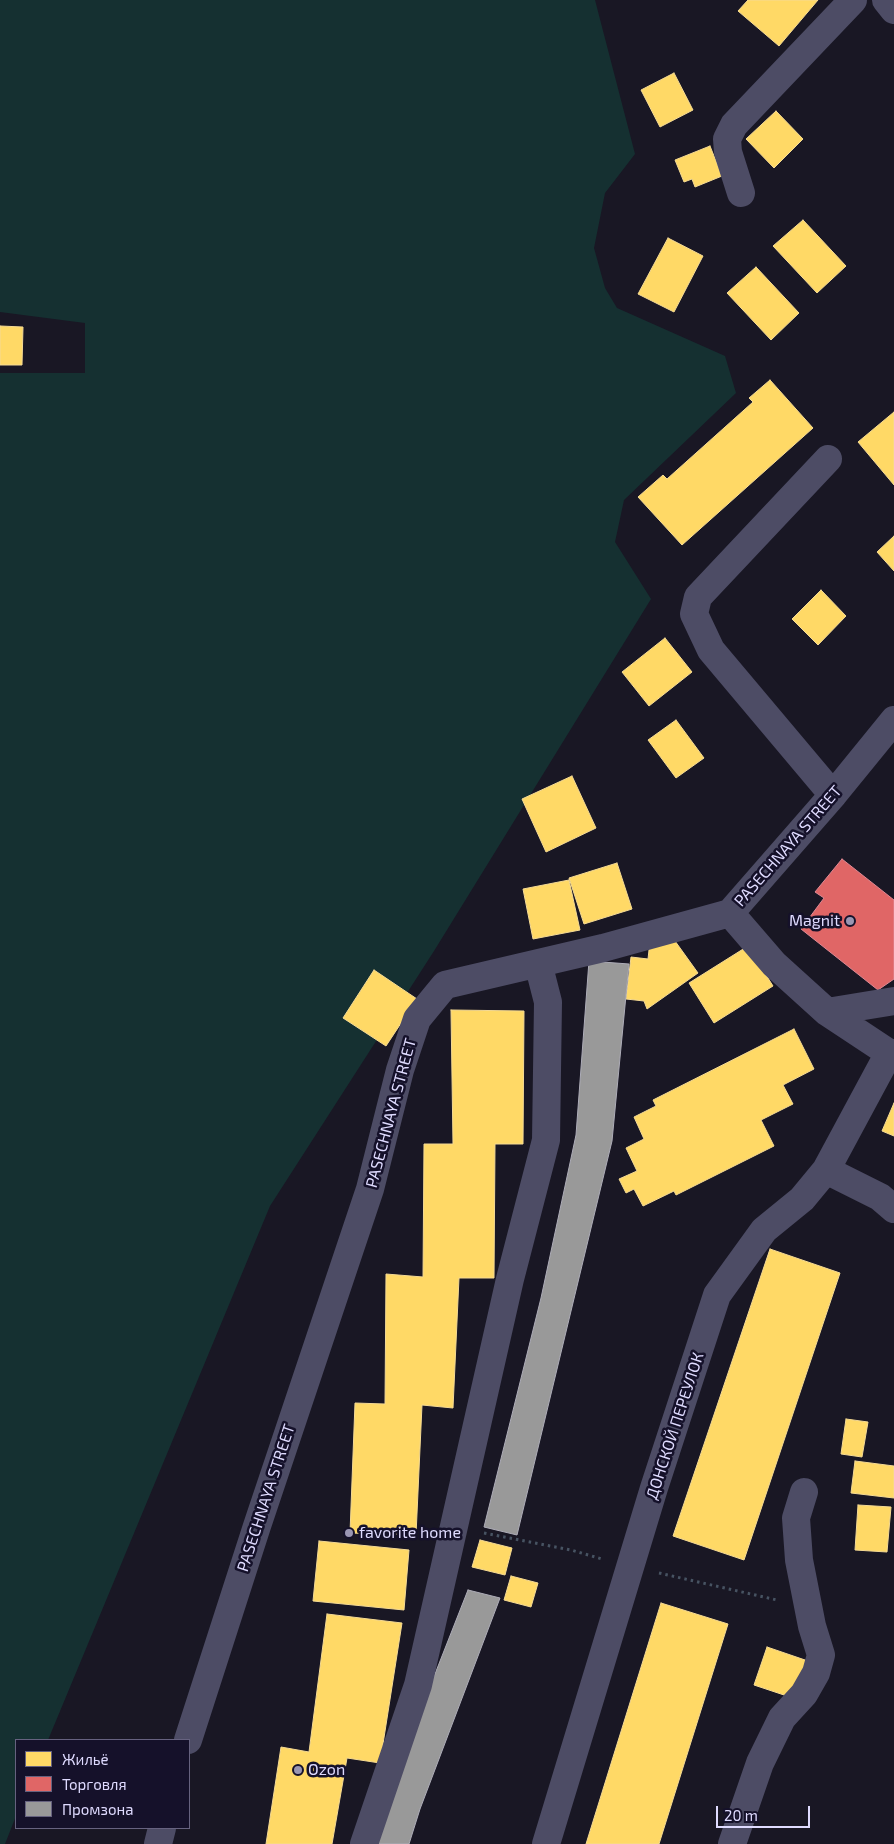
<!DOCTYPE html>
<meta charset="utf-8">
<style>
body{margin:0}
#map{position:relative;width:894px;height:1844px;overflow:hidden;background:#191724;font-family:"Exo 2",sans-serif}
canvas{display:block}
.legend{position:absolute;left:15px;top:1739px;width:175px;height:90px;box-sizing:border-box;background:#15112a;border:1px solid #66627f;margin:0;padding:6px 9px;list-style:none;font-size:15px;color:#dfdbff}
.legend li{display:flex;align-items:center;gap:10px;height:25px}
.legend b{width:25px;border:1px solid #66627f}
.scale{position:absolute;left:716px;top:1806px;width:94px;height:22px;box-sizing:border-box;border:2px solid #dfdbff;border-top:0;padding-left:6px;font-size:15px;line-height:18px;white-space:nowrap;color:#dfdbff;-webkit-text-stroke:4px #15112a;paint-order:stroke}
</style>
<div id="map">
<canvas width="894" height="1844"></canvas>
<ul class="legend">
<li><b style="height:14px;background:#ffd966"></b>Жильё</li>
<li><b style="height:14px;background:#e06666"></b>Торговля</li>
<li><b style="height:14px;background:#999"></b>Промзона</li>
</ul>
<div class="scale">20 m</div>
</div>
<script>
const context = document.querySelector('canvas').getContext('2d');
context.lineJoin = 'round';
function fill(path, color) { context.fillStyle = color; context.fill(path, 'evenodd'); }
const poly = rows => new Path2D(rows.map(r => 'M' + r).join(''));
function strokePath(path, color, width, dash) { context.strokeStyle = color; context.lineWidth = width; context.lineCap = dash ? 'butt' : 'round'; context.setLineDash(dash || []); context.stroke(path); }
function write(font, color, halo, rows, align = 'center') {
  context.font = font + ' "Exo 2",sans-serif'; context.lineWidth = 5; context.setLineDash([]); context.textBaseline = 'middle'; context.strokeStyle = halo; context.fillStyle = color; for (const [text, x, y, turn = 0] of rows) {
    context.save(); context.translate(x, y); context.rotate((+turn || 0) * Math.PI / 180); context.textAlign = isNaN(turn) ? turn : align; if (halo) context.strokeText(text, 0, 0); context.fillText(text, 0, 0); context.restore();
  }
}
const green = poly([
 [0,0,595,0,635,154,605,193,594,248,605,288,617,308,725,356,736,393,624,500,615,542,651,599,434,951,270,1206,48,1740,16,1740,16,1816,5,1844,0,1844,0,373,85,373,85,323,0,312]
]);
const homes = poly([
 [748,0,818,0,779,46,738,11,748,0],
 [674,73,693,110,660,127,641,90,674,73],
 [776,111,803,139,774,168,746,139,776,111],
 [710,146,722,176,695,187,692,179,684,182,675,160,710,146],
 [803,220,846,266,817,293,773,246,803,220],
 [668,238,703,256,674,312,638,294,668,238],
 [756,267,799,313,771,340,727,293,756,267],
 [0,326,23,327,22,365,0,365,0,326],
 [770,380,813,428,682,545,638,497,663,475,667,479,753,402,749,398,770,380],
 [894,412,894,485,858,442,894,412],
 [894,536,894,571,877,552,894,536],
 [821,590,846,616,818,645,792,619,821,590],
 [665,638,692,672,649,706,622,672,665,638],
 [676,720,704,758,676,778,648,740,676,720],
 [572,776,596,828,546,852,522,799,572,776],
 [617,863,632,909,584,924,569,878,617,863],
 [569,880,580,930,533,939,523,889,569,880],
 [670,934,698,973,647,1009,644,1001,626,999,631,957,648,959,649,950,670,934],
 [748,946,773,986,714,1023,689,983,748,946],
 [374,970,417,999,386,1046,343,1018,374,970],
 [451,1010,524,1011,523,1144,495,1144,494,1278,459,1278,453,1408,422,1405,416,1535,350,1533,355,1403,385,1404,386,1274,423,1277,424,1144,453,1144,451,1010],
 [794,1029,814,1069,783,1085,793,1104,761,1120,774,1146,676,1195,674,1191,643,1206,634,1189,626,1193,619,1179,637,1171,626,1148,644,1139,634,1117,656,1106,653,1100,794,1029],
 [894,1103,894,1136,882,1131,894,1103],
 [770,1249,840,1273,744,1560,673,1536,770,1249],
 [846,1419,868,1422,862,1457,841,1454,846,1419],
 [855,1461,894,1466,894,1498,851,1493,855,1461],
 [858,1505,891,1507,887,1552,855,1550,858,1505],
 [480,1540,512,1548,505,1575,472,1567,480,1540],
 [319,1541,409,1550,404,1610,313,1601,319,1541],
 [511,1576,538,1583,531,1607,504,1600,511,1576],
 [661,1603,728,1624,659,1844,586,1844,661,1603],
 [327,1614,402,1623,380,1763,347,1758,332,1844,266,1844,281,1747,309,1752,327,1614],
 [767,1647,808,1661,796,1699,754,1685,767,1647]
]);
const shops = poly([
 [842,859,894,900,894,979,878,990,801,929,824,898,815,892,842,859]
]);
const industry = poly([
 [589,961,629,964,612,1141,517,1535,484,1527,541,1298,576,1135,589,961],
 [468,1590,500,1598,420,1809,409,1844,372,1844,385,1801,468,1590]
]);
const path = poly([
 [484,1533,571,1550,602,1559],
 [659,1573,777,1600]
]);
const minor = poly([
 [886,0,894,10],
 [741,193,728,152,727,139,734,125,853,0],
 [828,459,698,597,694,614,711,650,833,795],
 [730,913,774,964,827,1012,889,1053,894,1053],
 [827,1012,894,1001],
 [826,1170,880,1197,894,1209],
 [188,1740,257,1526,370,1189,400,1070,417,1019,445,985,603,948,730,913,833,795,894,720],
 [158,1844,162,1828],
 [364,1844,418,1685,510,1279,546,1140,548,1002,538,963],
 [546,1844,654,1488,717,1295,764,1230,802,1199,826,1170,889,1053],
 [732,1844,760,1763,782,1718,804,1694,816,1673,821,1655,812,1626,799,1560,796,1518,804,1492]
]);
const markers = [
 [850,921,5,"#9a96b2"],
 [349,1533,5,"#9a96b2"],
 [298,1770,5,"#9a96b2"]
];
const streetNames = [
 ["PASECHNAYA STREET",788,846,-49],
 ["PASECHNAYA STREET",391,1113,-75],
 ["ДОНСКОЙ ПЕРЕУЛОК",675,1426,-72],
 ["PASECHNAYA STREET",266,1498,-72]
];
const poiNames = [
 ["Magnit",840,921,"right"],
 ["favorite home",359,1533],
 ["Ozon",308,1770]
];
fill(green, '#153031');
fill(homes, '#ffd966');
strokePath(homes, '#f5da94', 1);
fill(shops, '#e06666');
strokePath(shops, '#e08994', 1);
fill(industry, '#999');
strokePath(industry, '#aeadb8', 1);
strokePath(path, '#475362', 3, [2.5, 4]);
strokePath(minor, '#4d4c65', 28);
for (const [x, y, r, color] of markers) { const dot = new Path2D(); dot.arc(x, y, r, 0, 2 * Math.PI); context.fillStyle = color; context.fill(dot); strokePath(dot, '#15112a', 2); }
write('16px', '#dfdbff', '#15112a', streetNames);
write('16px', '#dfdbff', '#15112a', poiNames, 'left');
</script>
